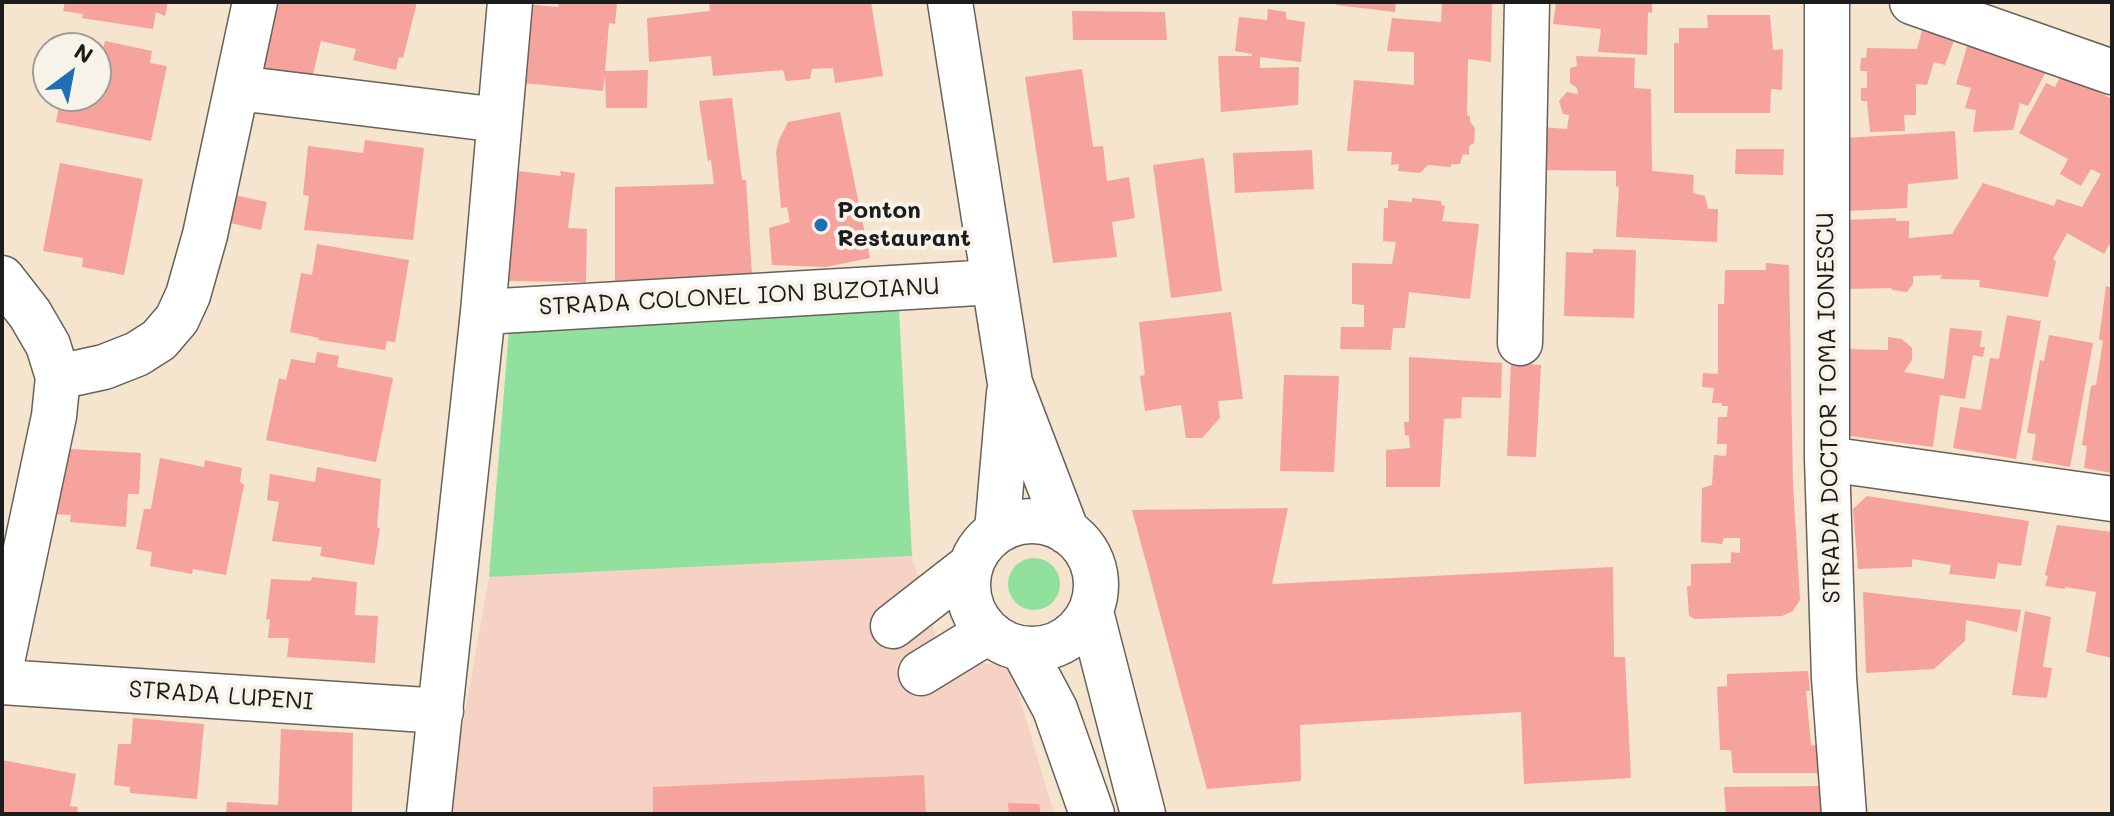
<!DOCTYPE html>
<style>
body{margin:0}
#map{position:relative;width:2114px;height:816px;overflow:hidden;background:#f5e4ce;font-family:Mali,sans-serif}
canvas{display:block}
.frame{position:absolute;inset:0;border:4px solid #1c1c1c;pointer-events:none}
.north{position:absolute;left:32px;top:32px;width:80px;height:80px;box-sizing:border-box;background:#f7f3e8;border:2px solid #9f9d96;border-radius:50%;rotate:32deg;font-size:22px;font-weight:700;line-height:32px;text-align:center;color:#1c1c1c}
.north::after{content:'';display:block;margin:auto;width:28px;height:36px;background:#1f6fb2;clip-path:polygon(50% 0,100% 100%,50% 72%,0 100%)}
</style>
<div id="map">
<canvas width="2114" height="816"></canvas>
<div class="frame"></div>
<div class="north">N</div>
</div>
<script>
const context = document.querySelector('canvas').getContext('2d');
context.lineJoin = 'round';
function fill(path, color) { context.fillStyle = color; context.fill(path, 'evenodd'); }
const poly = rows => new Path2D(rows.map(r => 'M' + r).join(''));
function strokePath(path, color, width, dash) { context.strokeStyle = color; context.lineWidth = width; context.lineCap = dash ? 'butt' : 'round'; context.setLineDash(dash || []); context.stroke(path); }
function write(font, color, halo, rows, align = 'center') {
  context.font = font + ' Mali,sans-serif'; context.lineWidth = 8; context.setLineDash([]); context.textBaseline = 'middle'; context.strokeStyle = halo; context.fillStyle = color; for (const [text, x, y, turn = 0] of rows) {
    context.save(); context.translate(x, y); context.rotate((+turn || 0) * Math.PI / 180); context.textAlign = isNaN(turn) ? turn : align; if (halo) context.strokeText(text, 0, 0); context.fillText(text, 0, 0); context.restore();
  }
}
const built = poly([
 [912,556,943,662,1010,665,1054,814,447,814,489,577]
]);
const green = poly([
 [899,309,912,556,489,577,509,329],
 '1008 584a26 26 0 1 1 52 0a26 26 0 1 1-52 0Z'
]);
const building = poly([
 [65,2,168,2,165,16,156,12,153,29,82,18,83,14,63,11],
 [266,2,417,2,403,58,399,57,396,70,353,60,356,49,321,41,310,86,250,69],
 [559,2,617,4,615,24,609,23,605,71,648,70,647,108,606,108,605,75,603,91,514,82,525,4,558,7],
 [709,2,871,2,883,76,835,83,833,68,812,69,810,79,786,81,783,70,713,76,711,56,649,62,647,18,710,11],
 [1337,2,1396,2,1395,12,1336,5],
 [1442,2,1492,2,1491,62,1468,59,1467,115,1470,116,1470,122,1475,128,1474,143,1469,146,1469,155,1463,154,1460,164,1451,164,1451,167,1428,165,1420,173,1398,171,1399,164,1391,165,1392,152,1347,151,1354,80,1414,85,1414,52,1387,51,1392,18,1441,22],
 [1556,2,1652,2,1652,13,1648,12,1647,55,1598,52,1601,29,1553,24],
 [1268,9,1286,12,1286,19,1305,22,1301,62,1260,57,1260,68,1299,67,1298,105,1221,112,1218,56,1252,56,1252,54,1235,51,1239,17,1267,20],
 [1072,11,1165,12,1167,40,1073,40],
 [1707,15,1770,15,1773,50,1783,49,1782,90,1771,89,1770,113,1674,113,1674,43,1679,43,1679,28,1708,28],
 [1922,30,1955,38,1945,65,1934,62,1927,85,1916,84,1916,115,1904,115,1905,131,1870,132,1867,101,1861,101,1861,88,1867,88,1867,71,1860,71,1861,58,1866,58,1867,48,1917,49],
 [1969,40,2049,66,2028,106,2020,103,2013,130,1973,132,1976,110,1965,108,1971,88,1956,84],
 [105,41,152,51,150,63,167,66,151,141,56,122,61,96,96,96,96,52,102,53],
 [1576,56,1635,58,1634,88,1651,89,1652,171,1694,175,1693,193,1705,196,1708,209,1718,209,1717,242,1616,237,1619,186,1616,187,1616,171,1542,170,1542,127,1567,129,1569,115,1563,114,1559,101,1567,92,1578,94,1577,88,1570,83,1570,68,1577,66],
 [1082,69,1093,147,1103,146,1107,181,1129,177,1135,218,1112,222,1117,257,1053,263,1025,77],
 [2062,73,2112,99,2112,240,2104,254,2067,233,2053,259,2056,261,2048,297,1979,287,1980,280,1940,279,1942,275,1913,276,1913,284,1907,292,1892,290,1891,288,1848,289,1846,220,1896,218,1896,221,1909,221,1909,238,1952,234,1983,183,2054,206,2057,199,2082,207,2101,174,2091,169,2081,186,2060,174,2068,159,2019,133,2046,83,2055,87],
 [732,98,742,180,746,180,752,276,715,278,715,275,615,281,615,187,714,184,711,160,708,161,699,101],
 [840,112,870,258,826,267,772,265,769,228,790,222,787,207,781,208,776,152,779,140,788,122],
 [1955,131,1958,179,1908,184,1907,208,1847,211,1846,138],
 [365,140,424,148,413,240,304,230,309,196,303,195,308,146,363,153],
 [1736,149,1784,149,1783,175,1735,174],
 [1312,150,1314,189,1235,193,1233,153],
 [1204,158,1222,291,1171,298,1153,165],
 [60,163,143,179,124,275,82,267,83,258,43,251],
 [510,170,561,176,560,171,575,173,568,228,587,229,586,282,499,281],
 [229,194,267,202,261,230,222,221],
 [1412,198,1441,201,1441,205,1445,206,1442,221,1479,224,1470,299,1409,292,1405,328,1393,328,1391,350,1340,349,1341,327,1364,327,1364,305,1352,304,1352,263,1392,264,1396,242,1383,241,1384,208,1388,208,1388,200,1412,202],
 [317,244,409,260,395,342,387,341,385,350,318,340,319,338,290,332,301,273,312,275],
 [1593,249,1636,250,1634,318,1564,316,1566,252,1593,253],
 [1766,263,1789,265,1793,484,1800,600,1793,611,1782,616,1695,619,1689,616,1687,586,1691,586,1691,564,1731,563,1731,552,1740,553,1740,538,1724,538,1722,544,1701,542,1702,488,1712,485,1714,455,1726,456,1727,444,1717,444,1718,417,1727,417,1728,406,1722,406,1722,403,1712,403,1714,388,1702,387,1703,373,1718,374,1718,304,1724,304,1725,270,1766,270],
 [2106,286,2112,288,2112,473,2084,468,2087,446,2082,445,2091,386,2096,385,2103,341,2099,339],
 [1231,312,1243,399,1218,401,1220,418,1202,438,1186,438,1181,405,1145,411,1140,376,1145,375,1139,322],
 [2007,315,2041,321,2016,459,1953,448,1960,407,1981,410,1990,358,1999,359],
 [1950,328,1982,331,1980,347,1985,347,1983,357,1973,355,1965,399,1940,395,1933,447,1850,436,1848,349,1888,350,1888,337,1902,339,1912,348,1912,360,1904,372,1944,379],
 [2049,335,2093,343,2070,467,2032,460,2036,434,2027,433,2040,360,2044,361],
 [317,352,339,356,337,367,393,378,376,462,266,440,279,378,286,380,291,359,315,363],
 [1409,357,1502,363,1501,398,1462,397,1461,418,1444,419,1440,487,1386,487,1386,450,1410,448,1409,436,1405,435,1404,422,1409,422],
 [1511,363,1541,365,1536,457,1507,456],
 [1284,375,1339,376,1334,472,1280,471],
 [52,448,141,453,139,494,128,494,126,527,70,522,71,515,48,514],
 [160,458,204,467,205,460,242,468,240,482,244,485,226,575,193,569,192,574,150,566,152,552,136,549,144,509,151,509],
 [317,467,381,479,377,528,380,528,374,565,320,556,322,547,272,541,279,502,267,500,270,474,315,482],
 [1867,496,2029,521,2021,566,1998,563,1995,579,1949,574,1951,565,1912,559,1912,567,1858,569,1853,509],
 [1288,508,1272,584,1613,567,1614,657,1625,657,1631,778,1524,784,1521,712,1300,725,1301,781,1207,789,1132,510],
 [2057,525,2112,532,2112,658,2086,652,2096,592,2065,587,2065,589,2045,586,2048,576,2045,575],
 [312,577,357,582,355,615,378,616,375,663,287,657,289,638,268,638,270,619,266,620,271,579,311,581],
 [1863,592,1923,599,2021,610,2017,632,1966,620,1965,641,1934,669,1866,673],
 [2025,611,2051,617,2043,667,2052,668,2047,698,2012,695],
 [1808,671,1810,691,1806,691,1811,745,1818,746,1818,773,1733,773,1731,750,1720,750,1717,687,1727,686,1727,674],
 [133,718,204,724,197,799,130,793,130,787,114,785,118,744,131,744],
 [281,729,353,733,352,814,226,814,227,802,278,805],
 [2,760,76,774,70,806,78,807,77,814,2,814],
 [924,775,926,814,653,814,653,787],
 [1820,786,1823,814,1726,814,1724,787],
 [1008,803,1039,804,1041,814,1009,814]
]);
const minor = poly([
 [950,2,1010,383,1067,532],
 [1827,2,1827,459,1834,678,1844,814],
 [1912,2,2112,72],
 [238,88,499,120],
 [2,278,30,314,48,345,58,377,54,416,2,662],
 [483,312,994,282],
 [1520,343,1527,2],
 [58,377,104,367,137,354,159,340,177,319,188,295,205,235,255,2],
 [1827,459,2112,499],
 '968 585a64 64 0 1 1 128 0a64 64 0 1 1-128 0Z',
 [997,531,1009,393],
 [1091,612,1143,814],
 [893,626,970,566],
 [1023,649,1055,709,1092,814],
 [921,673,988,632],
 [2,682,441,711],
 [429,814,483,312,510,2]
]);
const markers = [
 [821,225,8,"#1f6fb2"]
];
const poiNames = [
 ["Ponton",837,211],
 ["Restaurant",837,239]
];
const streetNames = [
 ["STRADA COLONEL ION BUZOIANU",739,297,-3],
 ["STRADA DOCTOR TOMA IONESCU",1829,408,-91],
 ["STRADA LUPENI",221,696,4]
];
fill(built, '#f6d2c4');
fill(green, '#91e09e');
fill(building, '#f6a39d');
strokePath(minor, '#68625a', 47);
strokePath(minor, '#fff', 44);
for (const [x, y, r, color] of markers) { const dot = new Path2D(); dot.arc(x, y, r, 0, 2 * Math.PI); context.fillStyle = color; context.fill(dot); strokePath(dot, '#f7f3e8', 3); }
write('bold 24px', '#1c1c1c', '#f7f3e8', poiNames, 'left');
write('24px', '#1c1c1c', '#f7f3e8', streetNames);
</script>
